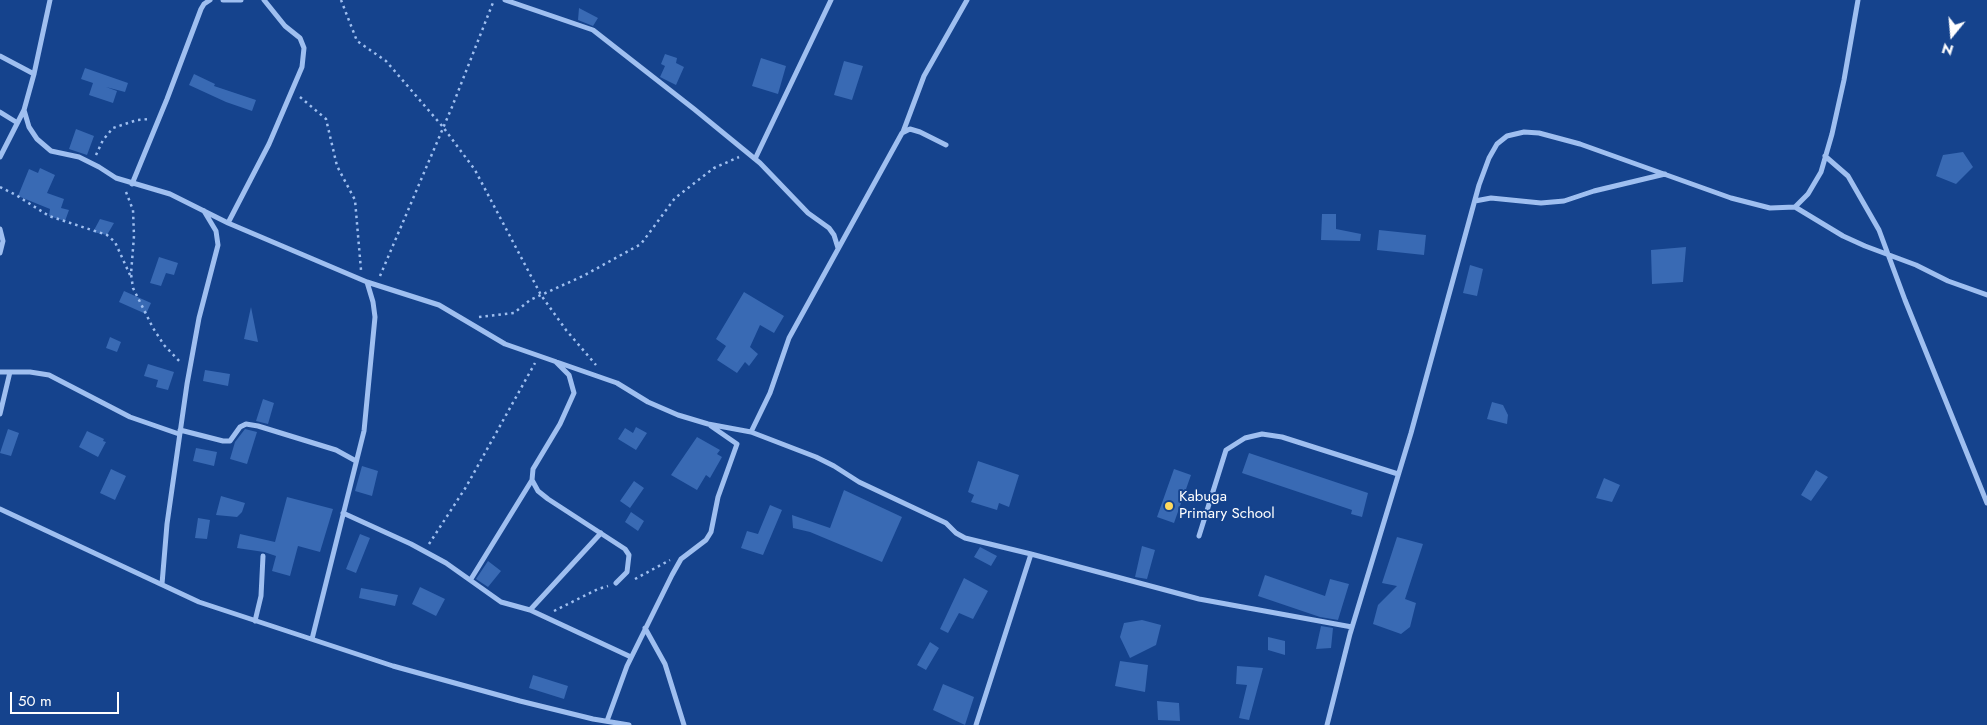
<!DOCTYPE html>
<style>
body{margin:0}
#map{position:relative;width:1987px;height:725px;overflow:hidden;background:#15438d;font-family:Jost,sans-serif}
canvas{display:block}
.north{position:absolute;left:1927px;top:10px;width:50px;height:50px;-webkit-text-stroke:4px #15438d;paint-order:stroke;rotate:197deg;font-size:14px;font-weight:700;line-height:20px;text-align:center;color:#fff}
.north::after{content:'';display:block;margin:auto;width:18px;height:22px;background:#fff;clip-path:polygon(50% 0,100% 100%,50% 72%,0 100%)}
.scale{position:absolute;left:10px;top:692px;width:109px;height:22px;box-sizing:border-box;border:2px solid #fff;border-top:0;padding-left:6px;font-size:15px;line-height:18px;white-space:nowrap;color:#fff;-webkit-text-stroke:4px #15438d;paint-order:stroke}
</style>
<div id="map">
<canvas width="1987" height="725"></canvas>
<div class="north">N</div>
<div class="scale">50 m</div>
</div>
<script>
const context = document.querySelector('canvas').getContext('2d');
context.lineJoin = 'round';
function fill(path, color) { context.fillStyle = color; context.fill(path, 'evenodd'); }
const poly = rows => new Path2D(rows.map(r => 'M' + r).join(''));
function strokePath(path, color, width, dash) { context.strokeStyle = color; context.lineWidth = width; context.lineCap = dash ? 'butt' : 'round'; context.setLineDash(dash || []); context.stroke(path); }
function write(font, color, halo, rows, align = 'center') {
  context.font = font + ' Jost,sans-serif'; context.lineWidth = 4; context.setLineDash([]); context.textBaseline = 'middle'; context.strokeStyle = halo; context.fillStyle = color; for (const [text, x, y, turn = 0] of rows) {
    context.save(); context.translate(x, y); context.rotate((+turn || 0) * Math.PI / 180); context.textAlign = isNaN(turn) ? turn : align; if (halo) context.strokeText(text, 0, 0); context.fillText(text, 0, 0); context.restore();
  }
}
const building = poly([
 [579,8,598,18,593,26,578,20],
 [665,54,677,58,676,63,684,67,676,85,660,77,665,66,661,64],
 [761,58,786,66,778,94,752,86],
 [844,61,863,66,852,100,834,95],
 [85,68,128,83,125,92,106,87,117,91,113,103,89,95,93,83,81,79],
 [194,74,215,84,214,86,256,100,252,111,226,102,189,85],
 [76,129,94,136,87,155,69,149],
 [1963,152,1973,167,1956,184,1936,176,1943,155],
 [40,168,55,175,47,193,64,199,61,208,69,210,65,221,49,216,50,209,18,196,29,169,38,173],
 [1322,214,1336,214,1336,229,1361,234,1360,241,1321,240],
 [100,219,114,223,107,235,93,232],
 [1379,230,1426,235,1424,255,1377,250],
 [1686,247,1683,282,1652,284,1651,250],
 [159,257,178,263,174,275,166,273,161,286,150,283],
 [1470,265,1483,269,1477,296,1463,293],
 [124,291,151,303,146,314,119,302],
 [744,292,784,316,774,333,760,325,750,347,758,354,749,366,745,362,737,373,717,360,726,346,716,339],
 [251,307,258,342,244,339],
 [110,337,121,342,117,352,106,348],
 [148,364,174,372,168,390,156,387,158,380,144,376],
 [205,370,230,374,228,386,203,381],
 [263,399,274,403,268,424,256,421],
 [1492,402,1503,405,1508,415,1507,424,1487,419],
 [636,427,647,433,636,450,618,439,625,428,633,433],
 [8,429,19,433,11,456,0,453],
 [245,429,257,432,247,464,230,459,235,442],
 [87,431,104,439,103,441,106,442,98,457,79,447],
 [697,437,720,450,717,454,722,457,710,478,706,475,697,490,671,475],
 [196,448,217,452,214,466,193,461],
 [1249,453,1368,493,1362,517,1351,514,1352,510,1242,473],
 [978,461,1019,475,1009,507,999,503,997,510,971,502,974,495,968,492],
 [362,466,378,471,372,496,355,491],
 [111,469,126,476,115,500,100,493],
 [1174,469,1191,475,1174,523,1157,517],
 [1816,470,1828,477,1811,501,1801,495],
 [1604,478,1620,485,1612,502,1596,498],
 [634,481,644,488,630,508,620,501],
 [844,490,902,517,882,562,810,532,793,528,792,515,830,528],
 [221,496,245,503,242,512,237,517,216,515],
 [287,497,333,509,320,552,298,546,290,576,272,571,276,556,264,552,237,548,240,534,275,542],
 [770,505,782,510,763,555,741,548,747,531,758,534],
 [631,512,644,521,638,531,625,522],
 [198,518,210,520,207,539,195,538],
 [360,534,370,538,356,573,346,569],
 [1397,537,1423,544,1405,599,1416,603,1410,627,1401,634,1373,624,1378,605,1397,586,1382,583],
 [1142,546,1155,550,1147,579,1135,577],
 [980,547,997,556,991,566,974,557],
 [488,561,501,571,488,587,476,579],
 [1265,575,1325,596,1330,579,1349,584,1338,620,1320,617,1258,596],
 [964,578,988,591,973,619,959,613,948,633,940,629],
 [420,587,445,599,436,616,412,604],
 [361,588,398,595,395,606,359,598],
 [1142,620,1161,625,1156,645,1130,658,1120,637,1124,623],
 [1321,626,1333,628,1331,648,1316,649],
 [1268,637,1285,641,1285,655,1268,650],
 [930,642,939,648,926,670,917,665],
 [1120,661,1148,665,1145,692,1115,686],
 [1237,666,1263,668,1249,720,1239,718,1247,685,1236,684],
 [533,675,568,686,564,699,529,688],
 [943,684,974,697,965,725,933,710],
 [1157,701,1179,703,1180,721,1158,720]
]);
const path = poly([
 [341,0,357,41,386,61,443,127,475,170,541,295,566,330,596,365],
 [300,97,326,119,337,166,355,200,361,270],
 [96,155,103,140,113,128,137,120,149,119],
 [0,187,16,195,49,216,107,235,115,242,130,275],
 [126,192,133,210,134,236,131,274,133,288,153,328,164,345,181,363],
 [380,276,452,107,494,0],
 [479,317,514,313,530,300,583,276,641,244,675,198,714,168,739,157],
 [429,544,466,487,535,363],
 [635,579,670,560],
 [554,611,598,589,608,586]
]);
const street = poly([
 [50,0,34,74,24,110,29,127,37,139,51,151,79,157,99,167,116,178,170,194,228,223,367,282,439,305,505,344,617,383,648,402,678,415,708,424,751,432,816,457,834,466,859,482,946,523,956,533,965,538,1031,554,1199,599,1352,627],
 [223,0,241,0],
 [505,0,593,30,694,109,760,163,808,213,829,228,834,235,838,248],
 [0,56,34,74],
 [0,112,16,122],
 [903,132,924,76,967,0],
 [1825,156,1848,176,1879,230,1905,300,1987,503],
 [0,157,24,110],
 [755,159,831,0],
 [132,184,167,99,201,9,204,4,210,0],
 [1475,201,1491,198,1541,203,1564,201,1594,191,1665,174],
 [1795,207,1843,236,1865,246,1916,265,1948,281,1987,295],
 [228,223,269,144,302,67,304,48,300,38,285,26,264,0],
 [0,229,3,241,0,253],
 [556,362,569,375,574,393,560,424,533,469,532,480,538,491,548,499,625,549,629,555,627,572,616,583],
 [0,372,30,372,49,375,130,417,179,434],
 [0,414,10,372],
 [180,430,223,441,230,441,240,427,246,424,258,426,336,450,356,461],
 [751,432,770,393,789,338,902,133,910,129,920,132,946,145],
 [0,509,199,602,393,666,520,701,593,719,629,725],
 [343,513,411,544,446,563,501,602,530,610,631,657],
 [1199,536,1226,450,1245,438,1262,434,1282,437,1398,474],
 [471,579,532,480],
 [162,584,167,524,187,384,199,318,218,245,216,231,204,211],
 [530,610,601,533],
 [255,621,261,596,263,556],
 [645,628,665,664,684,725],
 [312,639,364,431,375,317,373,302,367,282],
 [607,721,627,666,672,575,681,559,706,540,711,532,718,497,737,444,711,426],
 [976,725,1031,554],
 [1327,725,1350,634,1411,433,1479,185,1489,158,1497,144,1507,136,1524,132,1539,133,1580,144,1731,198,1770,208,1795,207,1808,194,1821,172,1832,134,1844,80,1858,0]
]);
const markers = [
 [1169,506,5,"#ffd95e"]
];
const poiNames = [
 ["Kabuga",1179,497],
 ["Primary School",1179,514]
];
fill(building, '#396ab4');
strokePath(path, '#9fbff0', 2.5, [2.5, 4]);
strokePath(street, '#9fbff0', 5);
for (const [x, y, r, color] of markers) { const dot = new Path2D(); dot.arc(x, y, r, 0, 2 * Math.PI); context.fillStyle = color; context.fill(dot); strokePath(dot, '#15438d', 2); }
write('15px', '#fff', '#15438d', poiNames, 'left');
</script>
